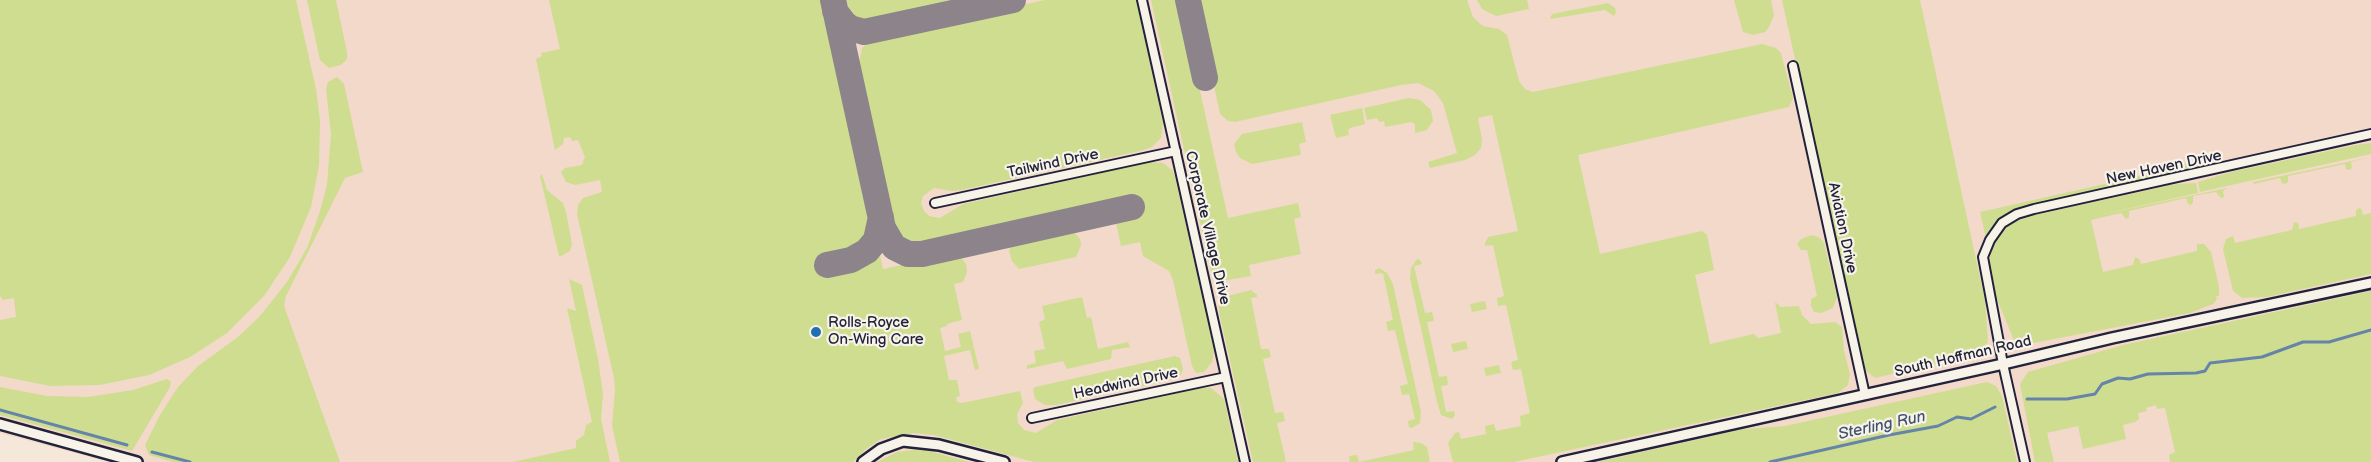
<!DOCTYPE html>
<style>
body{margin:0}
canvas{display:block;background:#f5e7da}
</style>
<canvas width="2371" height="462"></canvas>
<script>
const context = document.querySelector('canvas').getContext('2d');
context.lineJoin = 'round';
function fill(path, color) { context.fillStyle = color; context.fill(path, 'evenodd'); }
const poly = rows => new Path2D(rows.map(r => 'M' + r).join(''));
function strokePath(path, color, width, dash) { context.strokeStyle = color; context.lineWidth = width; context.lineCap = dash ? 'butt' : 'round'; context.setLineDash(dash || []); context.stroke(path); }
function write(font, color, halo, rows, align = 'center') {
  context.font = font + ' "Balsamiq Sans",sans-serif'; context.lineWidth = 4.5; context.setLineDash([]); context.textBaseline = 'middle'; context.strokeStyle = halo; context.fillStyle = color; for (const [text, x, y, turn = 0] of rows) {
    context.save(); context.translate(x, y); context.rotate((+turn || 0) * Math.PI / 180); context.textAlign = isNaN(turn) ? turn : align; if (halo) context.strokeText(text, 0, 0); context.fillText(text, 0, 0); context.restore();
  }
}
const built = poly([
 [0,0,2371,0,2371,462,108,462,0,433]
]);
const green = poly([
 [0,0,296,0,316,89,320,120,319,165,311,207,290,257,264,296,227,333,190,357,149,375,100,385,50,386,0,376,0,320,16,317,14,298,3,300,0,296],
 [307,0,336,0,347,52,347,59,341,65,329,68,320,60],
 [549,0,823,0,883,269,958,253,966,264,967,272,963,282,954,284,962,320,947,324,947,326,940,328,945,351,961,347,958,334,970,331,979,369,975,370,970,350,944,356,949,380,957,380,960,396,956,397,957,402,962,403,1020,391,1023,403,1017,414,1018,423,1024,430,1036,433,1057,420,1201,388,1211,388,1224,399,1238,462,1034,462,934,435,914,433,881,439,866,449,853,462,620,462,612,425,615,390,614,378,577,214,578,205,583,198,602,192,600,180,575,185,566,182,561,172,565,168,582,165,585,157,578,140,572,141,570,137,564,138,563,144,555,150,536,59,542,56,541,53,560,49],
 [845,0,976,0,892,19,869,22,860,20,853,16],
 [1045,0,1136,0,1163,123,1161,138,1152,147,1140,151,961,190,952,191,934,188,923,196,921,203,924,211,929,216,940,218,963,204,1150,162,1163,163,1172,170,1175,177,1214,351,1212,362,1204,372,1196,373,1192,366,1173,280,1169,271,1143,256,1140,242,1121,246,1115,218,1135,214,1133,199,941,242,910,244,900,237,896,228,859,64,862,48,872,40,896,33],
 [1151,0,1180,0,1228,218,1298,203,1301,217,1294,219,1301,254,1249,265,1251,276,1222,281,1212,276],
 [1196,0,1467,0,1473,17,1478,22,1483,26,1499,29,1507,35,1519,81,1525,89,1533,92,1762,44,1776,48,1781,53,1793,98,1789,107,1578,155,1600,254,1702,231,1707,235,1714,270,1695,275,1710,344,1754,334,1758,338,1781,333,1775,302,1781,307,1799,306,1802,315,1811,324,1835,322,1842,327,1844,351,1850,374,1848,385,1838,393,1514,462,1453,462,1448,443,1455,433,1459,432,1461,439,1486,434,1485,426,1494,424,1496,431,1521,426,1520,416,1530,413,1521,369,1513,370,1511,362,1518,360,1506,305,1498,306,1497,298,1504,296,1493,245,1485,246,1485,243,1488,237,1518,231,1492,115,1478,118,1482,140,1481,148,1475,155,1465,160,1430,168,1428,162,1457,153,1443,103,1434,91,1418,83,1401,85,1235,122,1228,121,1220,114],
 [1477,0,1527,0,1529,9,1496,16,1482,9],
 [1734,0,1771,0,1774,15,1769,27,1765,32,1753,35,1743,32],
 [1782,0,1920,0,1985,301,1988,342,1978,354,1875,378,1866,371,1859,349],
 [1608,3,1615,8,1616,12,1614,16,1605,10,1550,19,1552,14],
 [337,77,344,84,363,172,345,178,286,296,284,306,340,462,173,462,149,455,145,445,160,415,178,387,198,366,238,337,260,316,287,282,307,248,320,211,327,185,331,134,326,89,328,82],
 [1409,98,1420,100,1431,110,1433,121,1427,130,1415,133,1415,124,1412,122,1385,127,1384,121,1379,122,1377,118,1367,120,1364,108],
 [1362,108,1365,124,1350,128,1348,131,1349,135,1336,138,1330,115],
 [1302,122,1306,142,1299,144,1301,155,1252,164,1240,158,1236,152,1234,144,1242,134],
 [2371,143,2371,154,2200,192,2198,182,2231,172,2356,145],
 [2371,157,2351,162,2352,167,2350,170,2346,169,2345,164,2288,176,2288,182,2285,184,2282,183,2280,178,2254,184,2253,182],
 [2190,162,2192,167,2172,173,2020,208,1999,220,1990,229,1986,238,1980,212,2167,170],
 [542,174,547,190,563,203,566,212,572,244,570,251,561,256,559,256,540,176],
 [2196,183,2198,193,2090,217,2227,188,2223,191,2224,197,2221,198,2216,192,2193,196,2193,202,2191,205,2188,204,2186,198,2129,211,2129,217,2126,219,2121,213,2091,220,2103,272,2133,265,2135,257,2139,259,2141,264,2197,251,2197,244,2204,244,2211,252,2219,287,2219,296,2216,296,2217,299,2213,304,2190,313,2028,344,2014,340,1996,297,1989,262,1994,241,2009,225,2026,217,2176,184],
 [2359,208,2362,210,2363,215,2371,213,2371,274,2267,297,2242,298,2233,291,2223,249,2226,239,2233,236,2235,243,2292,230,2294,222,2298,223,2299,229,2356,216,2356,210],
 [1069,227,1080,239,1081,245,1076,257,1019,269,1012,261,1009,251,1013,240],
 [1811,235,1819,237,1824,243,1837,297,1833,308,1821,313,1814,312,1811,306,1811,299,1817,296,1807,250,1801,250,1797,244,1801,239],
 [1417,259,1420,260,1422,264,1414,266,1425,313,1432,312,1434,321,1427,322,1439,377,1447,376,1448,385,1441,386,1446,412,1454,411,1455,415,1452,419,1441,415,1437,402,1410,278,1411,268],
 [1379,268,1387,273,1393,284,1421,412,1420,423,1412,428,1409,427,1408,421,1415,419,1409,394,1402,395,1400,386,1408,384,1395,330,1388,331,1386,322,1393,320,1383,273,1375,274,1375,270],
 [569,279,582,285,598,359,603,394,601,419,610,462,513,462,576,448,576,441,584,435,586,425,592,422,567,308,576,311],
 [1251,290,1257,295,1257,297,1251,298,1261,349,1269,349,1271,357,1263,359,1275,413,1283,412,1285,421,1277,423,1286,462,1253,462,1219,312,1219,304,1224,297],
 [2371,291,2371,462,2170,462,2169,455,2175,452,2165,408,2157,409,2156,405,2146,408,2147,411,2138,413,2139,419,2135,422,2123,425,2126,439,2083,449,2078,426,2047,433,2054,462,2035,462,2020,384,2028,372,2123,345],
 [1082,297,1087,318,1091,317,1098,349,1128,342,1130,347,1112,350,1111,359,1067,369,1063,361,1027,369,1027,365,1036,363,1034,351,1045,349,1039,322,1045,319,1042,306],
 [1485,301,1487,309,1472,312,1470,304],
 [1466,341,1468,349,1453,352,1451,344],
 [1175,356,1180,358,1183,369,1181,375,1175,379,1056,405,1045,405,1035,399,1033,389,1035,387],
 [1499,365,1501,373,1486,376,1484,368],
 [167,379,171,382,170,387,132,451,0,415,0,387,47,396,88,397,133,390],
 [1987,382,1996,386,2002,396,2017,462,1598,462,1744,429,1785,426],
 [1413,442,1421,443,1427,447,1430,462,1350,462,1349,456,1357,455,1359,462,1414,450],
 [913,450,929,451,969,462,877,462,897,452]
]);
const stream = poly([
 [2027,399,2067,399,2095,394,2102,384,2118,378,2130,379,2148,374,2196,373,2205,371,2210,363,2262,357,2303,342,2329,342,2371,330],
 [0,410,127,445],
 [152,452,190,462],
 [1770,462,1889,435,1938,426,1957,417,1971,419,1995,407]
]);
const taxiway = poly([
 [833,0,883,228,894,247,908,254,922,254,1132,207],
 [1188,0,1205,78],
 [835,11,844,23,850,28,864,32,1013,0],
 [827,265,851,260,867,251,876,240,881,217]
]);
const minor = poly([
 [1142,0,1245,462],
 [1793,66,1865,395],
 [935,203,1176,151],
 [1032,418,1226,377],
 [2025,462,2003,364,1983,257,1990,240,2002,223,2017,214,2034,209,2371,134]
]);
const tertiary = poly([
 [0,424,137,462],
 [863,462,881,449,903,441,939,445,1004,462],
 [1562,462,2003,364,2112,338,2371,283]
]);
const markers = [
 [816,332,6,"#1f6fb2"]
];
const streetNames = [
 ["Tailwind Drive",1053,164,-12],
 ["New Haven Drive",2164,168,-12],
 ["Corporate Village Drive",1207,228,77],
 ["Aviation Drive",1842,228,78],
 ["South Hoffman Road",1963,357,-13],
 ["Headwind Drive",1126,384,-12]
];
const poiNames = [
 ["Rolls-Royce",828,323],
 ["On-Wing Care",828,340]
];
const waterNames = [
 ["Sterling Run",1882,426,-12]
];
fill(built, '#f3d9c9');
fill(green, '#cfdd91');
strokePath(stream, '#6684a8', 3);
strokePath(taxiway, '#8c848a', 26);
strokePath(minor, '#22223b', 12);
strokePath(tertiary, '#22223b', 14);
strokePath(minor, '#f7f3e8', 8);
strokePath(tertiary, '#f7f3e8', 9);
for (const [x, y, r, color] of markers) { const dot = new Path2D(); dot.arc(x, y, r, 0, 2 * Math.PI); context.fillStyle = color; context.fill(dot); strokePath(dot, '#f7f3e8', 2); }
write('15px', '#22223b', '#f7f3e8', streetNames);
write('15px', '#22223b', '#f7f3e8', poiNames, 'left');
write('italic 16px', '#445371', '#f7f3e8', waterNames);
</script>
